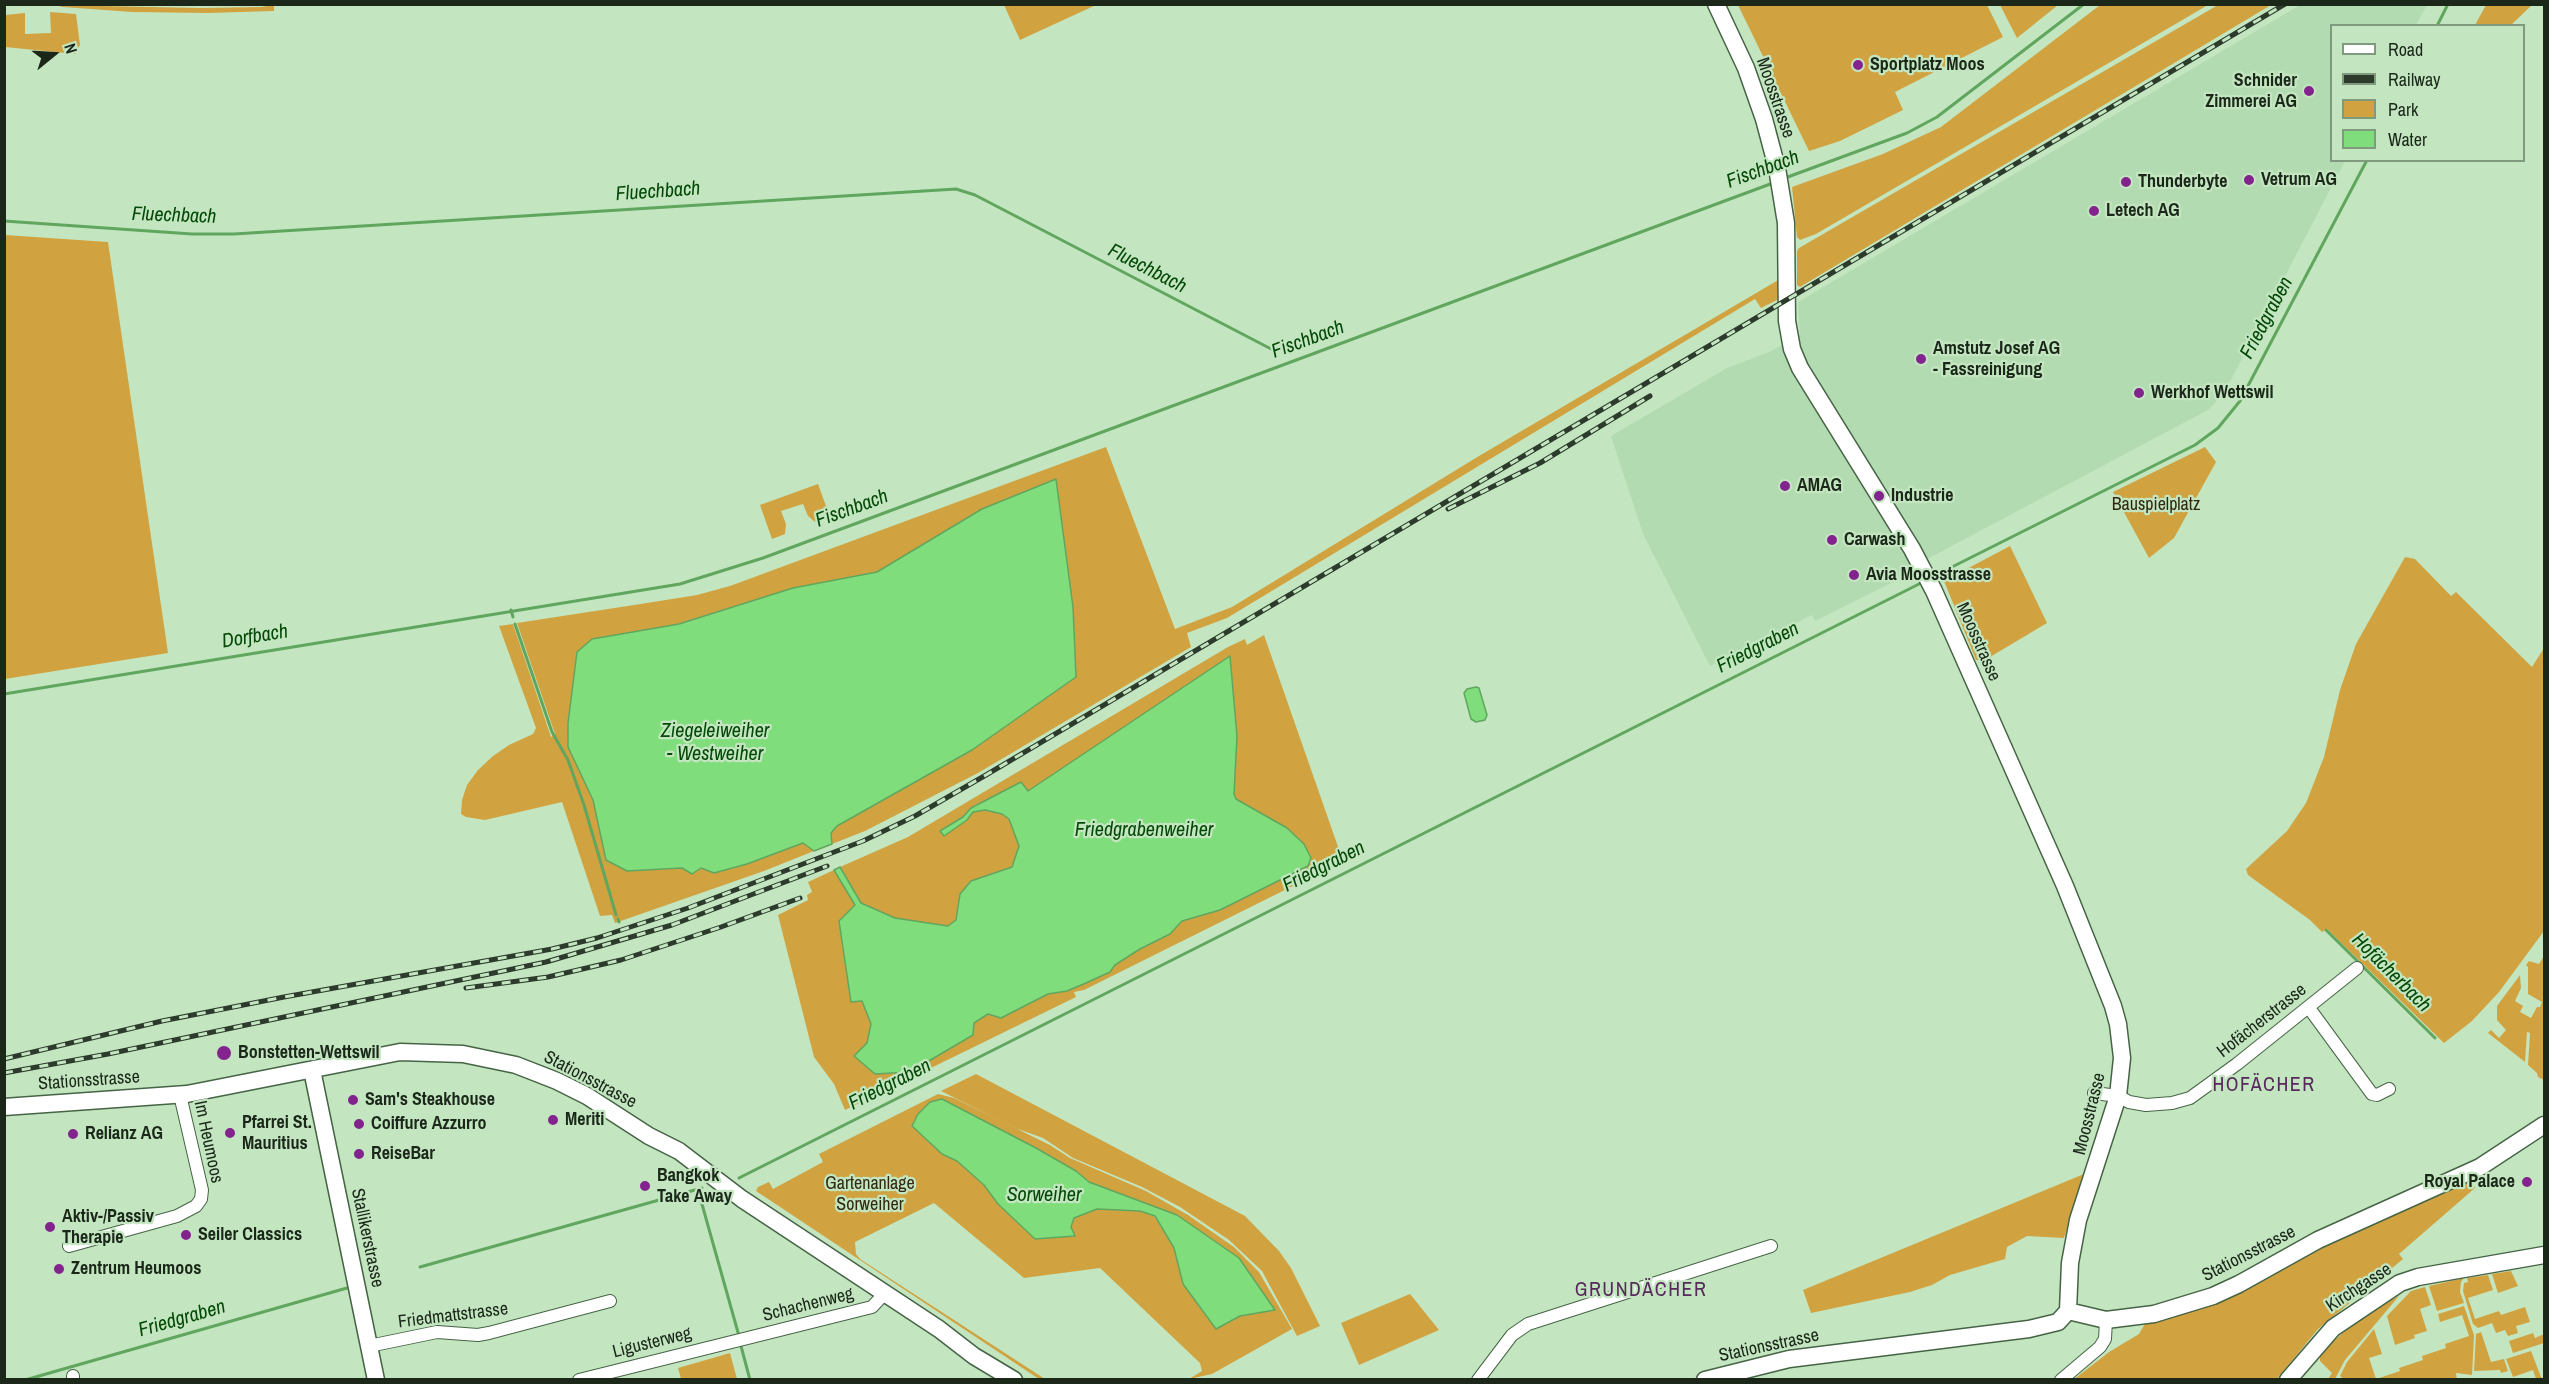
<!DOCTYPE html>
<meta charset="utf-8">
<style>
body{margin:0}
#map{position:relative;width:2549px;height:1384px;overflow:hidden;background:#c3e6c1;font-family:"Archivo Narrow",sans-serif}
canvas{display:block}
.frame{position:absolute;inset:0;border:6px solid #1a2719;pointer-events:none}
.legend{position:absolute;left:2330px;top:24px;width:195px;height:138px;box-sizing:border-box;background:#c3e6c1;border:2px solid #7f9a7e;margin:0;padding:8px 10px;list-style:none;font-size:18px;color:#1a2719}
.legend li{display:flex;align-items:center;gap:12px;height:30px}
.legend b{width:30px;border:2px solid #7f9a7e}
.north{position:absolute;left:24px;top:24px;width:60px;height:60px;-webkit-text-stroke:4px #c3e6c1;paint-order:stroke;rotate:72deg;font-size:16px;font-weight:700;line-height:24px;text-align:center;color:#1a2719}
.north::after{content:'';display:block;margin:auto;width:21px;height:27px;background:#1a2719;clip-path:polygon(50% 0,100% 100%,50% 72%,0 100%)}
</style>
<div id="map">
<canvas width="2549" height="1384"></canvas>
<div class="frame"></div>
<ul class="legend">
<li><b style="height:8px;background:#fff"></b>Road</li>
<li><b style="height:8px;background:#2c3b2b"></b>Railway</li>
<li><b style="height:16px;background:#d1a340"></b>Park</li>
<li><b style="height:16px;background:#7fdd7c"></b>Water</li>
</ul>
<div class="north">N</div>
</div>
<script>
const context = document.querySelector('canvas').getContext('2d');
context.lineJoin = 'round';
function fill(path, color) { context.fillStyle = color; context.fill(path, 'evenodd'); }
const poly = rows => new Path2D(rows.map(r => 'M' + r).join(''));
function strokePath(path, color, width, dash) { context.strokeStyle = color; context.lineWidth = width; context.lineCap = dash ? 'butt' : 'round'; context.setLineDash(dash || []); context.stroke(path); }
function write(font, color, halo, rows, align = 'center') {
  context.font = font + ' "Archivo Narrow",sans-serif'; context.lineWidth = 4.5; context.setLineDash([]); context.textBaseline = 'middle'; context.strokeStyle = halo; context.fillStyle = color; for (const [text, x, y, turn = 0] of rows) {
    context.save(); context.translate(x, y); context.rotate((+turn || 0) * Math.PI / 180); context.textAlign = isNaN(turn) ? turn : align; if (halo) context.strokeText(text, 0, 0); context.fillText(text, 0, 0); context.restore();
  }
}
const built = poly([
 [2300,5,2427,5,2416,25,2332,26,2332,160,2345,161,2231,380,2215,403,2208,410,1899,574,1901,578,1815,621,1812,615,1710,666,1643,534,1611,436,1727,368,1769,352,1800,335,1798,302]
]);
const green = poly([
 [274,5,274,11,208,13,132,12,63,7,54,5,201,8,261,7],
 [1004,5,1096,5,1020,40],
 [1738,5,1987,5,2003,37,1895,92,1903,110,1840,141,1809,151],
 [2000,5,2058,5,2017,38],
 [2100,5,2208,5,1816,234,1800,240,1797,237,1792,187,1883,154,1941,127],
 [2218,5,2271,5,1800,287,1797,285,1797,251,1799,248],
 [2486,5,2486,4,2532,5,2511,25,2475,25],
 [50,12,76,14,80,45,75,54,5,47,5,15,25,13,25,34,51,33],
 [5,235,108,242,168,653,5,679],
 [1780,279,1781,298,1761,308,1755,299,1227,618,1187,633,1191,647,978,773,865,831,832,844,832,839,810,848,814,851,764,871,615,923,612,915,600,916,562,802,485,820,466,817,461,814,462,800,467,785,478,770,493,756,509,745,533,734,536,728,499,626,513,624,551,737,555,734,517,623,647,603,697,595,730,586,1106,447,1175,629,1232,607,1479,456],
 [2205,447,2216,462,2174,538,2149,558,2113,492],
 [818,484,830,517,815,522,808,516,803,504,781,511,786,524,785,534,772,539,760,505],
 [2010,546,2047,623,1985,660,1976,660,1944,581],
 [2405,557,2415,559,2451,596,2456,592,2532,667,2544,648,2544,931,2499,992,2472,1021,2444,1043,2327,929,2322,932,2310,920,2248,875,2246,869,2287,831,2306,803,2324,757,2340,690,2356,644],
 [1264,635,1343,861,1084,990,1074,992,1076,997,845,1110,834,1084,814,1057,778,915,808,900,807,895,812,892,808,882,834,870,836,874,842,871,840,867,908,837,1228,647,1245,639,1247,645],
 [2544,956,2544,1080,2538,1077,2537,1073,2528,1065,2530,1033,2527,1032,2525,1062,2488,1033,2491,1030,2499,1038,2506,1030,2497,1020,2497,1006,2520,975,2521,988,2515,1001,2523,1006,2520,1012,2531,1018,2537,1007,2540,1007,2542,1002,2528,994,2528,967,2526,965,2529,961,2539,964],
 [976,1074,1245,1216,1279,1251,1291,1268,1320,1326,1297,1336,1262,1271,1229,1240,1180,1207,1142,1187,1073,1158,1043,1138,1015,1128,941,1091],
 [938,1094,954,1098,1050,1145,1070,1158,1146,1191,1188,1215,1234,1247,1259,1272,1292,1329,1212,1374,1189,1379,1202,1371,1200,1363,1100,1268,1024,1278,934,1203,855,1242,856,1254,860,1259,1045,1379,1039,1379,756,1191,758,1187,769,1182,773,1189,823,1162,819,1154],
 [942,1099,1036,1148,1076,1171,1089,1182,1177,1215,1274,1309,1240,1316,1183,1284,1174,1248,1154,1216,1140,1211,1098,1209,1074,1218,1071,1227,998,1204,984,1185,957,1161,942,1154],
 [2084,1174,2064,1238,2027,1236,2007,1247,2005,1259,1950,1275,1932,1285,1910,1292,1811,1313,1803,1290],
 [2470,1179,2475,1188,2399,1254,2403,1259,2318,1329,2277,1379,2073,1380,2109,1352,2139,1334,2146,1322,2308,1252],
 [2511,1271,2518,1286,2498,1293,2492,1274],
 [2488,1275,2493,1290,2468,1298,2475,1319,2499,1311,2501,1315,2525,1307,2530,1322,2516,1326,2518,1333,2508,1336,2505,1330,2496,1333,2492,1323,2478,1328,2473,1324,2463,1291,2464,1283,2468,1282,2467,1278],
 [2464,1278,2461,1282,2460,1292,2464,1303,2437,1311,2429,1286],
 [2425,1287,2431,1305,2420,1309,2427,1331,2414,1335,2415,1338,2395,1345,2387,1316,2411,1291],
 [1410,1294,1439,1330,1359,1365,1341,1323],
 [2399,1296,2345,1360,2335,1379,2328,1379,2332,1373,2320,1361,2320,1354,2350,1326,2376,1308],
 [2464,1306,2474,1335,2472,1375,2456,1373,2457,1380,2345,1380,2340,1376,2347,1362,2374,1329,2382,1354,2369,1358,2376,1379,2400,1371,2399,1368,2423,1360,2422,1356,2446,1348,2445,1344,2469,1336,2462,1315,2440,1322,2438,1314],
 [2481,1332,2491,1362,2504,1359,2508,1371,2501,1373,2500,1370,2474,1371,2476,1334],
 [2533,1333,2535,1338,2544,1334,2544,1343,2513,1353,2509,1341],
 [2531,1351,2541,1377,2544,1379,2536,1379,2533,1370,2513,1377,2506,1359],
 [730,1353,737,1379,681,1379,678,1368]
]);
const water = poly([
 [1056,479,1073,607,1076,677,972,750,837,826,831,833,832,844,814,851,803,843,747,864,714,873,701,868,692,874,682,868,627,871,606,860,593,800,568,747,568,723,577,652,592,639,679,624,793,588,877,572,982,509,1056,479],
 [1230,656,1237,736,1234,794,1236,799,1287,828,1304,844,1311,858,1308,866,1220,910,1182,921,1170,934,1140,949,1115,965,1110,972,1086,983,1067,991,1048,994,1001,1018,988,1014,974,1023,973,1035,910,1072,875,1074,854,1056,867,1043,871,1024,862,1001,851,1002,839,921,855,905,834,870,840,867,861,903,895,918,948,926,956,920,960,894,971,881,1012,867,1019,846,1009,819,1002,814,985,810,973,812,967,820,944,836,940,831,963,817,971,808,1021,782,1028,791,1230,656],
 [1476,687,1479,688,1487,715,1485,720,1476,722,1471,719,1464,693,1467,689,1476,687],
 [942,1099,1036,1148,1076,1171,1089,1182,1177,1215,1239,1258,1275,1310,1240,1316,1216,1329,1183,1284,1174,1248,1155,1216,1140,1211,1097,1209,1074,1218,1071,1227,1075,1236,1035,1239,998,1204,984,1185,957,1161,942,1154,912,1126,918,1114,930,1102,942,1099]
]);
const stream = poly([
 [2437,26,2448,4],
 [1785,178,1907,133,1937,117,2084,4],
 [4,221,192,234,234,234,956,189,975,195,1275,351],
 [1938,574,2195,445,2218,428,2240,401,2367,160],
 [511,610,513,617],
 [515,624,552,732,568,760,584,805,616,915],
 [4,694,680,584,763,558,1773,183],
 [618,919,619,922],
 [2326,930,2435,1038],
 [739,1178,1923,582],
 [698,1190,739,1336],
 [420,1267,702,1188],
 [741,1346,750,1380],
 [25,1380,347,1288]
]);
const street = poly([
 [2309,1008,2372,1094,2377,1095,2389,1089],
 [2094,1093,2118,1096,2129,1102,2146,1105,2172,1103,2190,1098,2237,1064,2357,968],
 [69,1246,177,1216,196,1206,201,1199,202,1190,180,1095],
 [369,1346,437,1332,478,1335,489,1333,610,1301],
 [73,1376,73,1380],
 [579,1380,872,1307,885,1293],
 [1478,1380,1512,1335,1528,1324,1771,1246],
 [2061,1380,2100,1347,2105,1339,2106,1320]
]);
const secondary = poly([
 [1716,4,1746,68,1764,119,1777,168,1786,223,1787,321,1792,349,1800,368,1912,549,1934,591,2065,886,2113,1006,2118,1024,2122,1058,2118,1096,2078,1220,2070,1263,2068,1311],
 [312,1070,376,1380],
 [4,1107,187,1094,400,1052,463,1054,516,1065,557,1081,587,1096,649,1136,679,1151,742,1199,939,1329,974,1356,1014,1380],
 [2068,1311,2106,1320,2154,1314,2213,1296,2239,1284,2318,1240,2480,1167,2544,1125],
 [1705,1380,1789,1359,2029,1329,2058,1322,2068,1311],
 [2288,1380,2333,1328,2400,1283,2418,1277,2544,1255]
]);
const rail = poly([
 [1448,509,1540,463,1650,396],
 [466,988,548,977,621,960,721,927,800,898],
 [4,1059,162,1021,284,997,552,949,597,938,688,908,863,841,915,816,986,775,2285,4],
 [4,1073,108,1054,546,962,672,925,827,866]
]);
const markers = [
 [1858,65,6,"#83238e"],
 [2309,91,6,"#83238e"],
 [2249,180,6,"#83238e"],
 [2126,182,6,"#83238e"],
 [2094,211,6,"#83238e"],
 [1921,359,6,"#83238e"],
 [2139,393,6,"#83238e"],
 [1785,486,6,"#83238e"],
 [1879,496,6,"#83238e"],
 [1832,540,6,"#83238e"],
 [1854,575,6,"#83238e"],
 [224,1053,8,"#83238e"],
 [353,1100,6,"#83238e"],
 [553,1120,6,"#83238e"],
 [359,1124,6,"#83238e"],
 [230,1133,6,"#83238e"],
 [73,1134,6,"#83238e"],
 [359,1154,6,"#83238e"],
 [2527,1182,6,"#83238e"],
 [645,1186,6,"#83238e"],
 [50,1227,6,"#83238e"],
 [186,1235,6,"#83238e"],
 [59,1269,6,"#83238e"]
];
const poiNames = [
 ["Sportplatz Moos",1870,65],
 ["Schnider",2297,81,"right"],
 ["Zimmerei AG",2297,102,"right"],
 ["Vetrum AG",2261,180],
 ["Thunderbyte",2138,182],
 ["Letech AG",2106,211],
 ["Amstutz Josef AG",1933,349],
 ["- Fassreinigung",1933,370],
 ["Werkhof Wettswil",2151,393],
 ["AMAG",1797,486],
 ["Industrie",1891,496],
 ["Carwash",1844,540],
 ["Avia Moosstrasse",1866,575],
 ["Bonstetten-Wettswil",238,1053],
 ["Sam's Steakhouse",365,1100],
 ["Meriti",565,1120],
 ["Pfarrei St.",242,1123],
 ["Mauritius",242,1144],
 ["Coiffure Azzurro",371,1124],
 ["Relianz AG",85,1134],
 ["ReiseBar",371,1154],
 ["Bangkok",657,1176],
 ["Take Away",657,1197],
 ["Royal Palace",2515,1182,"right"],
 ["Aktiv-/Passiv",62,1217],
 ["Therapie",62,1238],
 ["Seiler Classics",198,1235],
 ["Zentrum Heumoos",71,1269]
];
const streetNames = [
 ["Moosstrasse",1775,98,71],
 ["Moosstrasse",1978,642,66],
 ["Hofächerstrasse",2262,1021,-38],
 ["Stationsstrasse",590,1080,28],
 ["Stationsstrasse",89,1081,-4],
 ["Moosstrasse",2090,1114,-76],
 ["Im Heumoos",208,1142,78],
 ["Stallikerstrasse",367,1238,78],
 ["Stationsstrasse",2249,1254,-27],
 ["Kirchgasse",2359,1288,-33],
 ["Schachenweg",808,1305,-14],
 ["Friedmattstrasse",453,1316,-7],
 ["Ligusterweg",652,1343,-14],
 ["Stationsstrasse",1769,1346,-12]
];
const parkNames = [
 ["Bauspielplatz",2156,505],
 ["Gartenanlage",870,1184],
 ["Sorweiher",870,1205]
];
const waterNames = [
 ["Fischbach",1763,170,-20],
 ["Fluechbach",658,192,-4],
 ["Fluechbach",174,216,2],
 ["Fluechbach",1147,269,27],
 ["Friedgraben",2267,318,-62],
 ["Fischbach",1308,340,-20],
 ["Fischbach",852,509,-20],
 ["Dorfbach",255,637,-9],
 ["Friedgraben",1758,648,-27],
 ["Ziegeleiweiher",715,732],
 ["- Westweiher",715,755],
 ["Friedgrabenweiher",1144,831],
 ["Friedgraben",1324,867,-27],
 ["Hofächerbach",2391,973,45],
 ["Friedgraben",890,1085,-27],
 ["Sorweiher",1044,1196],
 ["Friedgraben",182,1319,-16]
];
const neighbourhoodNames = [
 ["HOFÄCHER",2264,1086],
 ["GRUNDÄCHER",1641,1291]
];
fill(built, '#b3dbb1');
fill(green, '#d1a340');
fill(water, '#7fdd7c');
strokePath(water, '#61a65e', 1.5);
strokePath(stream, '#61a65e', 3);
strokePath(street, '#466445', 14);
strokePath(secondary, '#466445', 19);
strokePath(street, '#fff', 12);
strokePath(secondary, '#fff', 16);
strokePath(rail, '#2c3b2b', 5);
strokePath(rail, '#c3e6c1', 3, [9]);
for (const [x, y, r, color] of markers) { const dot = new Path2D(); dot.arc(x, y, r, 0, 2 * Math.PI); context.fillStyle = color; context.fill(dot); strokePath(dot, '#c3e6c1', 2); }
write('bold 18px', '#1a2719', '#c3e6c1', poiNames, 'left');
write('18px', '#1a2719', '#c3e6c1', streetNames);
write('18px', '#322812', '#c3e6c1', parkNames);
write('italic 20px', '#044907', '#c3e6c1', waterNames);
context.letterSpacing = '1.5px';
write('20px', '#57295c', '#c3e6c1', neighbourhoodNames);
context.letterSpacing = '0px';
</script>
